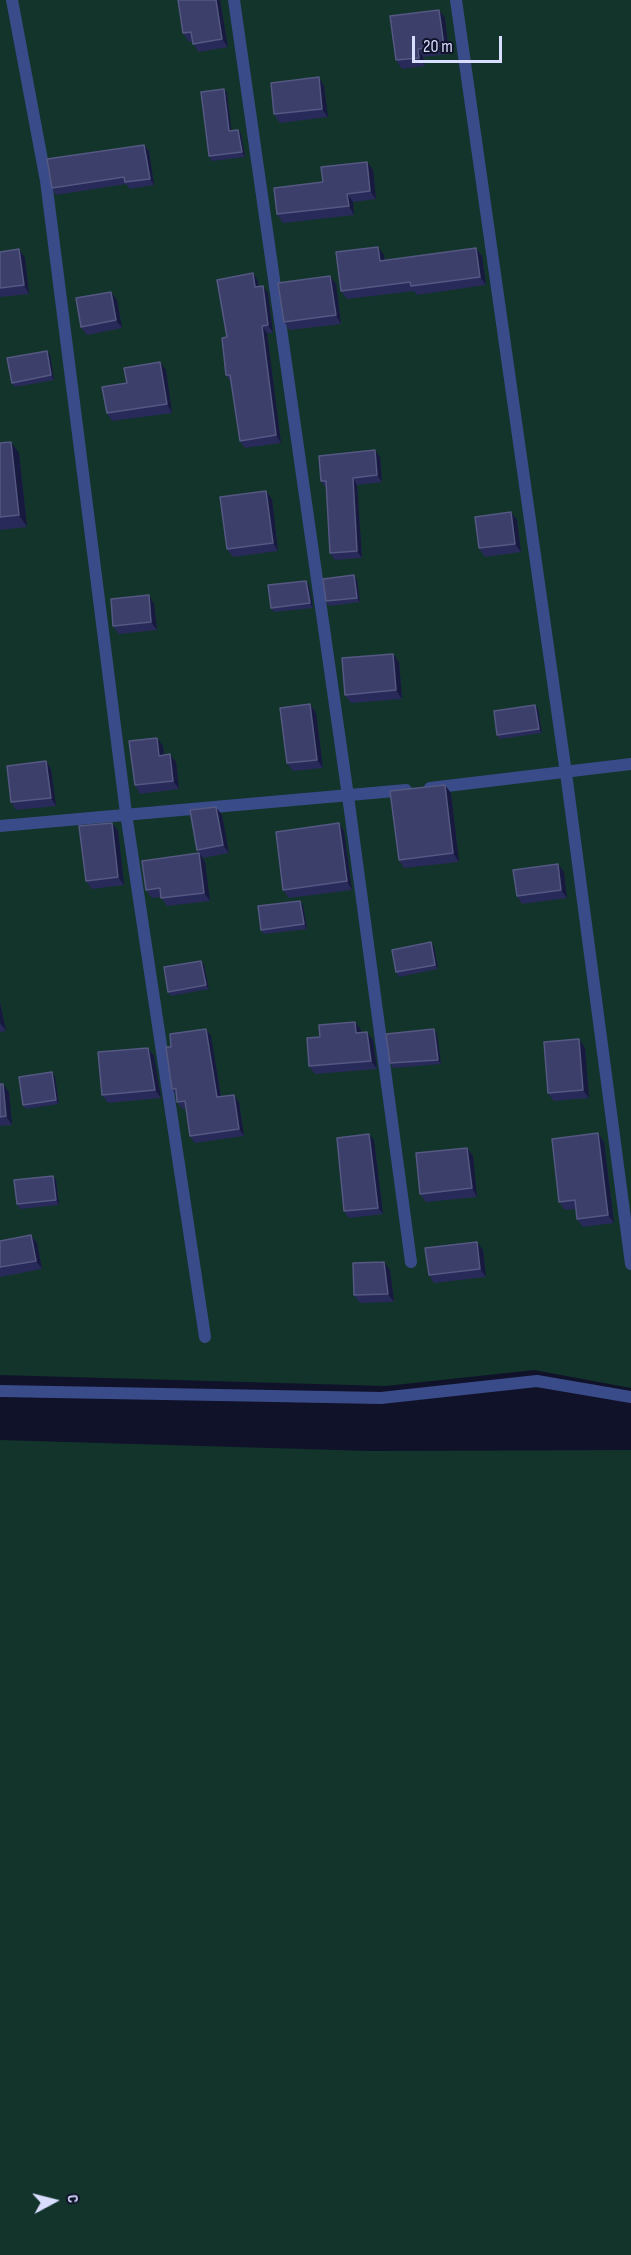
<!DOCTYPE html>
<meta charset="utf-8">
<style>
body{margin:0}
#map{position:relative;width:631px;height:2255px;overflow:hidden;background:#10122a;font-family:"Sofia Sans Condensed",sans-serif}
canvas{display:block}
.north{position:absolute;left:24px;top:2171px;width:60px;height:60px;-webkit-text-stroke:4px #10122a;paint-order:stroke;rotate:83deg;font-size:16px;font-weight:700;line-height:24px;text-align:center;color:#d9deff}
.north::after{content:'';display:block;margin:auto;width:21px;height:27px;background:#d9deff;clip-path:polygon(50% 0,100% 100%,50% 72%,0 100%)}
.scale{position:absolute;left:412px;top:36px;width:90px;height:27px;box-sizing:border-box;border:3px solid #d9deff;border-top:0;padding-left:8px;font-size:18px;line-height:21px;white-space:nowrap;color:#d9deff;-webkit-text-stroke:4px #10122a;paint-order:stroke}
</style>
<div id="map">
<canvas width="631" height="2255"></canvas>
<div class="north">С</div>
<div class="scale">20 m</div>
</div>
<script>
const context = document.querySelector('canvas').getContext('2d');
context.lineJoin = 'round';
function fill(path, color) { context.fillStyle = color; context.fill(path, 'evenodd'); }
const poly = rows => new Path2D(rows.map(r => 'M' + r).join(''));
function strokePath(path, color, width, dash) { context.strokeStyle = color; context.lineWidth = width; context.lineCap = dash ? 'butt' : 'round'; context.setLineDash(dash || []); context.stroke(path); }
const green = poly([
 [0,0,631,0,631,1388,534,1370,386,1386,0,1375],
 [0,1440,371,1451,631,1450,631,2255,0,2255]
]);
const minor = poly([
 [12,0,46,181,126,813,205,1337],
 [234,0,348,796,411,1262],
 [456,0,566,773,631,1264],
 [430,788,631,764],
 [0,826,406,790],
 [0,1391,381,1398,537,1381,631,1397]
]);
const wall = poly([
 [220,0,228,47,199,52,193,44,193,41,189,42,183,33],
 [439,10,445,18,449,54,423,57,425,66,402,69,396,60],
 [319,77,324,86,328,117,280,123,274,114],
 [224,89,227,93,231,131,238,130,241,134,245,157,212,161,209,156],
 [144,145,149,151,154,185,130,189,126,184,56,195,52,188],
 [367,162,373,170,376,199,353,202,354,215,283,223,277,214,323,182],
 [476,248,482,256,486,285,417,295,414,291,347,299,341,291,384,255,385,261],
 [0,252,25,258,29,294,0,297],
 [330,276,336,284,341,324,290,330,284,322],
 [258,281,259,286,268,293,273,333,267,333,281,443,245,448,240,441,231,382,226,375,227,337],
 [117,300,122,328,87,335,81,327],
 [50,355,54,380,15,387,12,383],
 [166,370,172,413,112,421,107,413,127,383],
 [0,443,19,453,27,527,0,530],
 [380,457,382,482,357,485,362,558,335,560,330,553,326,488,321,481],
 [272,499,278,551,233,557,227,549],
 [511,512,517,520,521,552,485,557,479,548],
 [354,575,357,580,360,602,329,606,326,601],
 [306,581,309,585,313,608,274,612,271,608],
 [154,604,157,630,119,634,113,626],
 [393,654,399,662,402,699,351,703,345,695],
 [310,704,316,713,323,768,293,771,287,763],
 [535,705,538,709,542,733,500,739,497,735],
 [163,746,164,755,176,762,179,789,140,794,135,785],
 [46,761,51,769,56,806,16,810,11,802],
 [451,793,459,862,404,868,399,860],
 [222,815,229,853,203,858,197,850],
 [112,823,118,831,124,885,92,889,86,881],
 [339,823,344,831,352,890,289,898,283,890],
 [199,853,205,862,210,901,167,906,161,897,152,898,146,890],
 [558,864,564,872,567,898,522,904,517,896],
 [300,901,303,905,307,929,264,934,261,930],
 [431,942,434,947,438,969,399,977,396,972],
 [201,961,204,965,209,989,171,996,168,992],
 [0,1002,6,1031,0,1032],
 [355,1022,361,1030,361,1033,373,1040,377,1069,315,1074,309,1066,320,1037],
 [206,1029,211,1036,221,1096,239,1102,244,1136,195,1143,190,1136,186,1108,182,1109,177,1102,176,1095,172,1089,171,1047],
 [437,1034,441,1064,393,1068,390,1063],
 [579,1039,585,1048,589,1098,554,1101,548,1093],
 [148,1048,154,1056,161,1098,108,1103,102,1095],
 [52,1072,55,1077,59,1104,26,1109,23,1105],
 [0,1084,9,1092,12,1125,0,1126],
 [598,1133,604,1142,614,1223,583,1227,577,1219,576,1209,565,1210,559,1202],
 [374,1140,383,1214,349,1218,344,1211],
 [467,1148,473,1156,477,1197,426,1202,420,1194],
 [53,1176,56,1180,59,1205,20,1209,17,1204],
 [0,1241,37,1243,42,1269,0,1277],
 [483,1250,486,1277,434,1283,429,1275],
 [390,1270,394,1302,360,1303,354,1295]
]);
const shadedWall = poly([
 [216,0,220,0,228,47,222,39],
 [439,10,445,18,449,54,444,46],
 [418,49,423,57,425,66,419,58],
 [319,77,324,86,328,117,322,109],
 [224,89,227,93,232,135,229,131],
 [238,130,241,134,245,157,242,152],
 [144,145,149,151,154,185,150,179],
 [367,162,373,170,376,199,370,191],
 [347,194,353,202,354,215,349,206],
 [378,247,384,255,386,270,380,261],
 [476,248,482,256,486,285,480,277],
 [19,249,25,258,29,294,24,285],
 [253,273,258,281,260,294,255,287],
 [330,276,336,284,341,324,336,315],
 [263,286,268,293,273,333,268,325],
 [111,292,117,300,122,328,116,320],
 [262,326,267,333,281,443,276,435],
 [47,351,50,355,54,380,51,375],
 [160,362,166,370,172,413,167,404],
 [11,442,19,453,27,527,19,515],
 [375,450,380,457,382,482,377,475],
 [353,478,357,485,362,558,357,551],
 [266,491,272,499,278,551,273,543],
 [511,512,517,520,521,552,515,544],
 [354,575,357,580,360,602,357,598],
 [306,581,309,585,313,608,310,603],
 [149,595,154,604,157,630,151,622],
 [393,654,399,662,402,699,396,690],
 [310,704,316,713,323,768,317,760],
 [535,705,538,709,542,733,539,729],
 [157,738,163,746,165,764,159,756],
 [170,754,176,762,179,789,173,781],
 [46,761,51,769,56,806,51,798],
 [445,785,451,793,459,862,453,853],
 [216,807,222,815,229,853,223,845],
 [112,823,118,831,124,885,118,877],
 [339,823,344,831,352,890,347,881],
 [199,853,205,862,210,901,204,893],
 [558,864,564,872,567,898,561,890],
 [300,901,303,905,307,929,304,924],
 [431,942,434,947,438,969,435,965],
 [201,961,204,965,209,989,206,985],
 [0,1002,0,1003,6,1031,0,1023],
 [355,1022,361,1030,362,1041,356,1033],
 [206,1029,211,1036,222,1104,217,1097],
 [434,1029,437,1034,441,1064,438,1060],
 [367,1032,373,1040,377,1069,371,1061],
 [579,1039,585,1048,589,1098,583,1090],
 [148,1048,154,1056,161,1098,155,1090],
 [52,1072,55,1077,59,1104,56,1100],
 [3,1084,9,1092,12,1125,6,1116],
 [234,1095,239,1102,244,1136,239,1129],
 [598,1133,604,1142,614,1223,608,1215],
 [369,1134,374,1140,383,1214,378,1208],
 [467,1148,473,1156,477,1197,472,1188],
 [53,1176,56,1180,59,1205,56,1200],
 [31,1235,37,1243,42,1269,36,1261],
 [477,1242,483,1250,486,1277,480,1269],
 [384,1262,390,1270,394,1302,388,1294]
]);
const building = poly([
 [178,0,216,0,222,39,193,44,191,32,183,33,178,0],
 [439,10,444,46,418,49,419,58,396,60,390,16,439,10],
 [319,77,322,109,274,114,271,83,319,77],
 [224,89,229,131,238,130,242,152,209,156,201,92,224,89],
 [144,145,150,179,125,182,124,177,52,188,47,159,144,145],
 [367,162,370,191,347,194,349,206,277,214,274,188,323,182,321,167,367,162],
 [378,247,380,261,476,248,480,277,411,286,410,282,341,291,336,252,378,247],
 [19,249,24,285,0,288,0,252,19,249],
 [253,273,255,287,263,286,268,325,262,326,276,435,240,441,230,375,226,375,222,338,227,337,217,280,253,273],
 [330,276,336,315,284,322,278,283,330,276],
 [111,292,116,320,81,327,76,298,111,292],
 [47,351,51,375,12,383,7,358,47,351],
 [160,362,167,404,107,413,102,387,127,383,124,368,160,362],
 [11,442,19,515,0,517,0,443,11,442],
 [375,450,377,475,353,478,357,551,330,553,326,481,321,481,319,456,375,450],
 [266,491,273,543,227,549,220,497,266,491],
 [511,512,515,544,479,548,475,517,511,512],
 [354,575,357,598,326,601,323,579,354,575],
 [306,581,310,603,271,608,268,585,306,581],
 [149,595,151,622,113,626,111,599,149,595],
 [393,654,396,690,345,695,342,658,393,654],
 [310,704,317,760,287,763,280,708,310,704],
 [535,705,539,729,497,735,494,711,535,705],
 [157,738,159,756,170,754,173,781,135,785,129,741,157,738],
 [46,761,51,798,11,802,7,766,46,761],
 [445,785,453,853,399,860,390,791,445,785],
 [216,807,223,845,197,850,190,810,216,807],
 [112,823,118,877,86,881,79,826,112,823],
 [339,823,347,881,283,890,276,832,339,823],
 [199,853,204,893,161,898,160,888,146,890,142,861,199,853],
 [558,864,561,890,517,896,513,870,558,864],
 [300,901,304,924,261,930,258,906,300,901],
 [431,942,435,965,396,972,392,950,431,942],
 [201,961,206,985,168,992,164,967,201,961],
 [355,1022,356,1033,367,1032,371,1061,309,1066,307,1038,320,1037,319,1025,355,1022],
 [206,1029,217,1097,234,1095,239,1129,190,1136,185,1101,177,1102,176,1089,172,1089,166,1047,171,1047,170,1034,206,1029],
 [434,1029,438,1060,390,1063,386,1034,434,1029],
 [579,1039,583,1090,548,1093,544,1042,579,1039],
 [148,1048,155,1090,102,1095,98,1052,148,1048],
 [52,1072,56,1100,23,1105,19,1077,52,1072],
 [0,1084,3,1084,6,1116,0,1117,0,1084],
 [598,1133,608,1215,577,1219,575,1200,559,1202,552,1139,598,1133],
 [369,1134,378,1208,344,1211,337,1138,369,1134],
 [467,1148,472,1188,420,1194,416,1153,467,1148],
 [53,1176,56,1200,17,1204,14,1180,53,1176],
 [31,1235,36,1261,0,1267,0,1241,31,1235],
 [477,1242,480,1269,429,1275,425,1248,477,1242],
 [384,1262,388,1294,354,1295,353,1263,384,1262]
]);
fill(green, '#13342b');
strokePath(minor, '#3a4b8a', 12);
fill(wall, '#282b59');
fill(shadedWall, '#17193e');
fill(building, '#3b3f6a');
strokePath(building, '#545882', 1.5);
</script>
